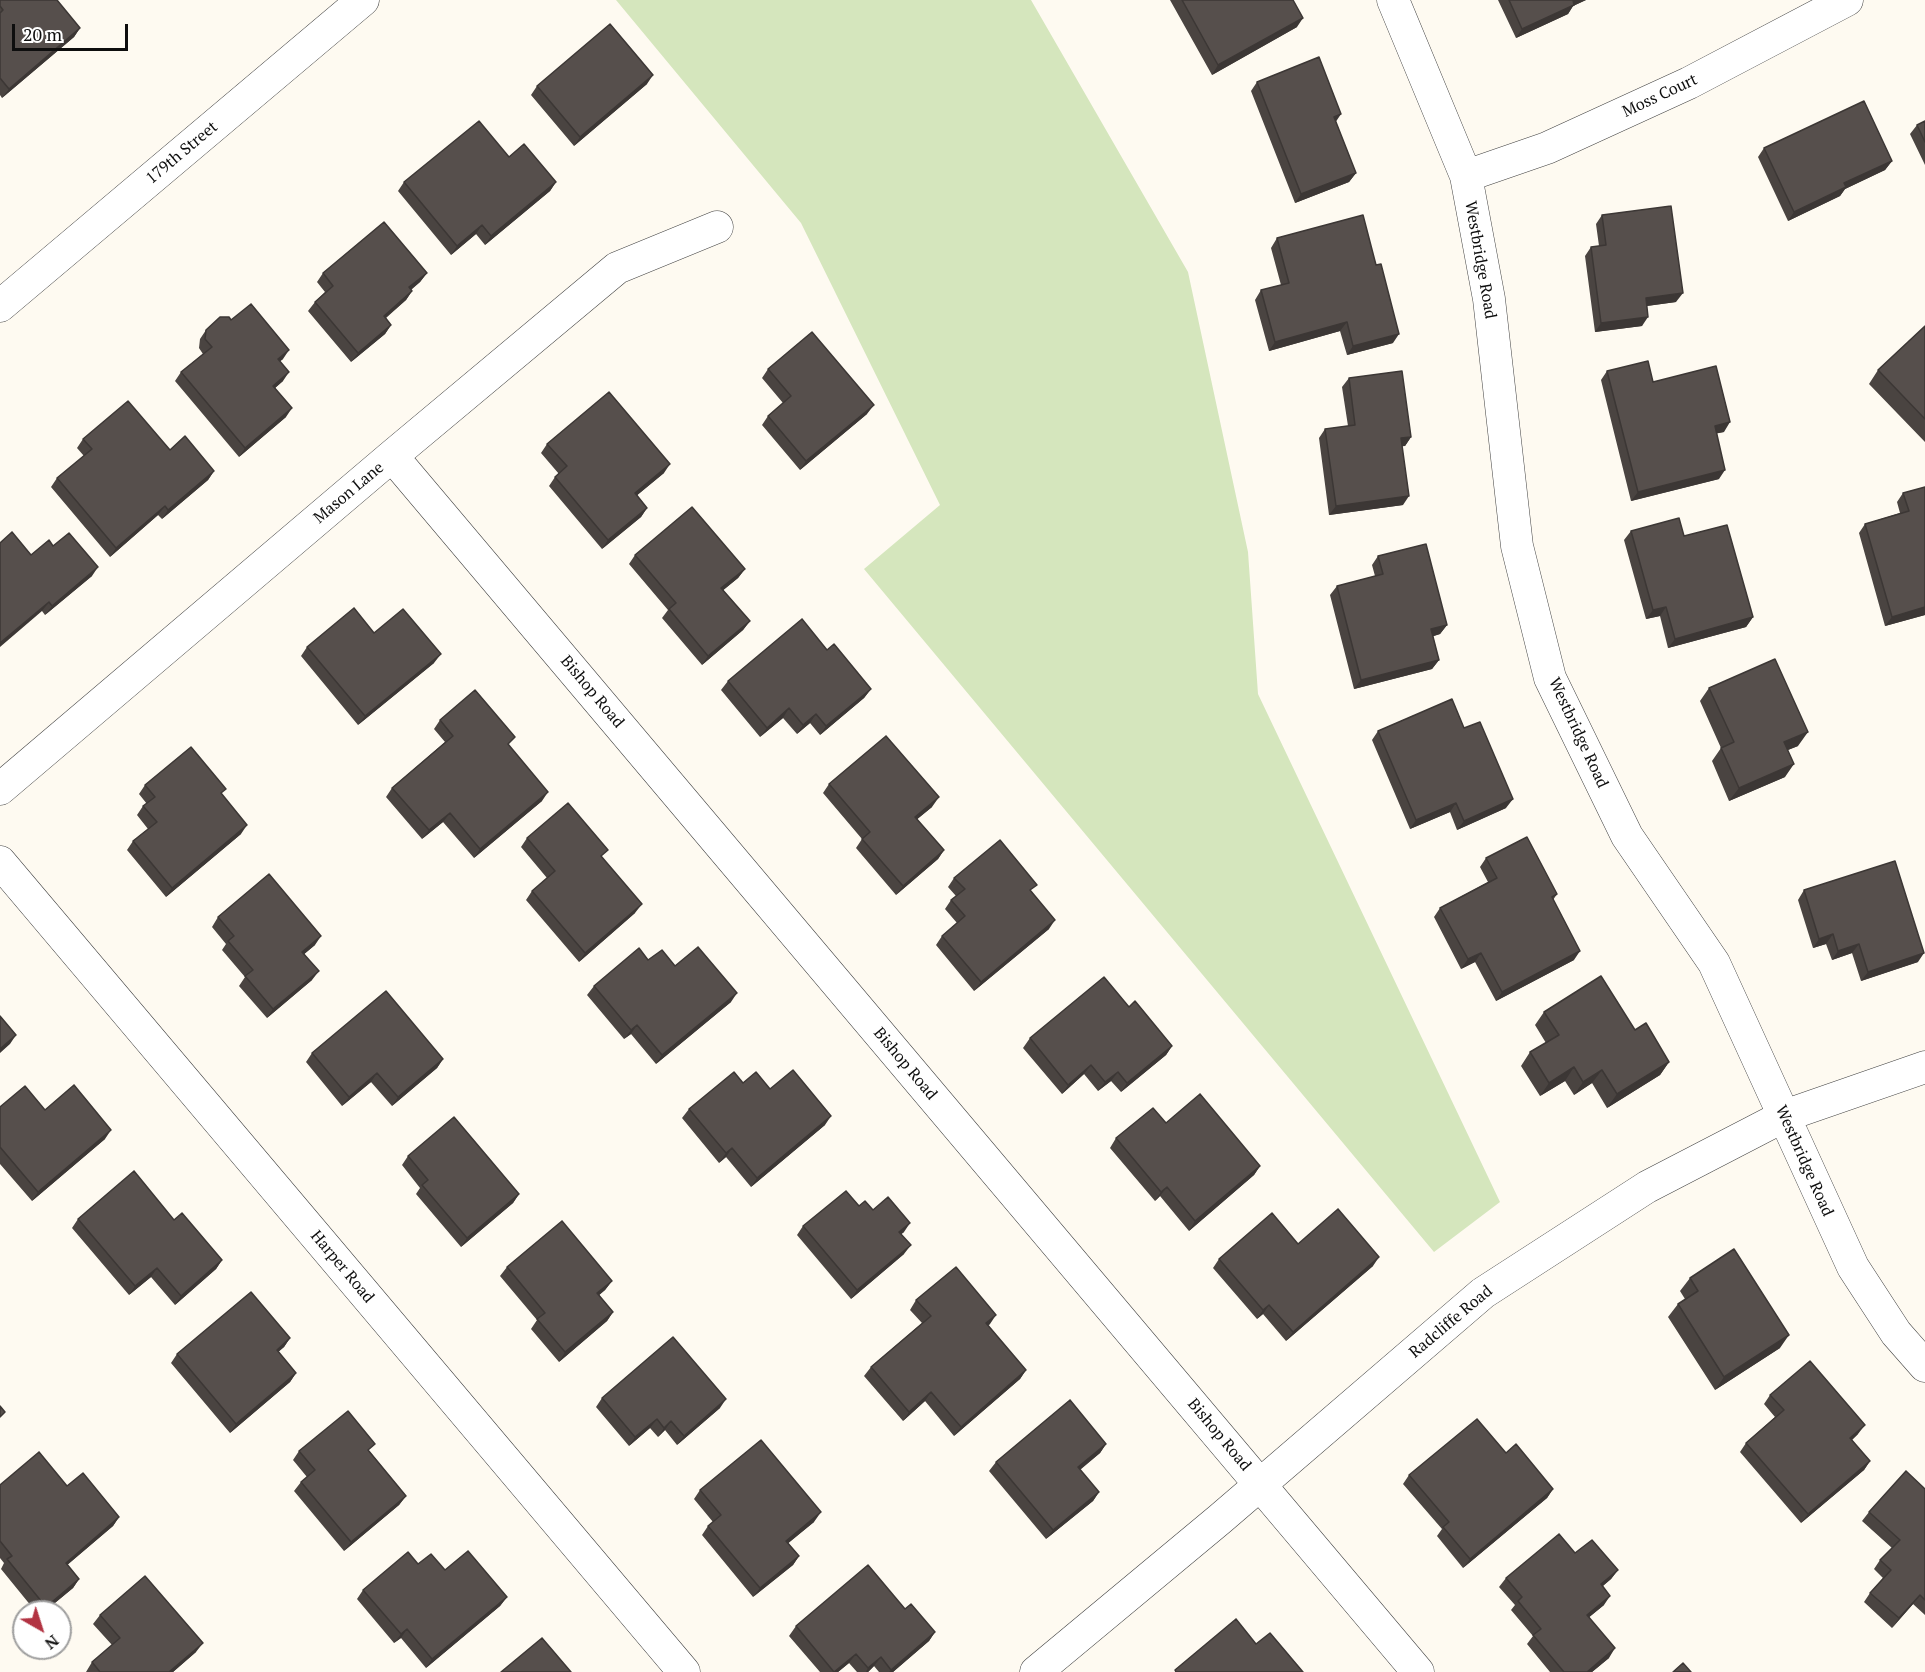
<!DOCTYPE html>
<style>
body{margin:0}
#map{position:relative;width:1925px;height:1672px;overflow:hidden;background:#fefaf1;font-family:"PT Serif",serif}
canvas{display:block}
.north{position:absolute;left:12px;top:1600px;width:60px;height:60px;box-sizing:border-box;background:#fff;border:2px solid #9f9f9f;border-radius:50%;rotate:141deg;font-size:16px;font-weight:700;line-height:24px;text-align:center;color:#0e0e0e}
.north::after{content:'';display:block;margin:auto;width:21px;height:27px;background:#b23342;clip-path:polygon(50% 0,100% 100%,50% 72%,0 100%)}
.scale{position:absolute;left:12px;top:24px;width:116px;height:27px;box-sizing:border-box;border:3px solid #0e0e0e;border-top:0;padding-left:8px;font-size:18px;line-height:21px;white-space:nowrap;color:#0e0e0e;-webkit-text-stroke:4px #fff;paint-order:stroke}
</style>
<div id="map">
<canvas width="1925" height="1672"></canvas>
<div class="north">N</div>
<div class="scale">20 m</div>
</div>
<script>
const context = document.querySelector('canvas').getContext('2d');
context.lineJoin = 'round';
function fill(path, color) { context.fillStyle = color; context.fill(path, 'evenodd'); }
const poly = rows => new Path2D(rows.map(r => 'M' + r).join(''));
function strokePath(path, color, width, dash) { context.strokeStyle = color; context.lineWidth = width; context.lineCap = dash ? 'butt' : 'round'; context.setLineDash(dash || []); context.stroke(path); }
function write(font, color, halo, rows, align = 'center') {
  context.font = font + ' "PT Serif",serif'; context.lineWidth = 6; context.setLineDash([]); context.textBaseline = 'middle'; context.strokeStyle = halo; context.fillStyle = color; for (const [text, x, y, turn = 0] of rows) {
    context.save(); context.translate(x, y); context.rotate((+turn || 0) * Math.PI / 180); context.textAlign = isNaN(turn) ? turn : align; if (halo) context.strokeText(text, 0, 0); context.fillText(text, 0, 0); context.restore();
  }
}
const green = poly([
 [616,0,1031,0,1188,272,1248,552,1258,694,1500,1202,1434,1252,864,569,940,505,801,223]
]);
const street = poly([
 [1393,0,1466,176,1489,299,1517,546,1550,678,1627,836,1714,963,1853,1267,1896,1333,1925,1366],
 [1466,176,1547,148,1689,83,1847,0],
 [0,306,363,0],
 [392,456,1418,1672],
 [0,789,392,456,617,268,717,227],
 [0,862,684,1672],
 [1036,1672,1220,1519,1483,1293,1647,1187,1784,1116,1925,1067]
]);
const wall = poly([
 [0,0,80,28,74,37,2,98,0,95],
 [1170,0,1293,0,1297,27,1212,75],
 [1498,0,1586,0,1573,6,1568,14,1516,38],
 [1257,82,1336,122,1356,173,1349,182,1295,203,1251,91],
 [647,84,574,146,531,95,537,86],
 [1925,121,1925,165,1910,134,1917,125],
 [1764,148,1892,161,1885,170,1845,189,1840,196,1788,221,1758,157],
 [509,157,556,182,550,191,485,245,476,234,451,255,398,191,404,182],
 [1602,215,1676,302,1647,306,1642,326,1595,332,1585,256,1591,247,1599,246,1596,224],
 [1277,238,1393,343,1347,355,1340,331,1269,351,1255,300,1261,290,1281,285,1271,248],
 [323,273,427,273,420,282,411,290,412,291,406,300,386,318,391,325,385,334,351,362,308,311,315,302,325,292,317,282],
 [231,320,283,359,280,361,283,381,275,388,286,417,239,457,175,381,181,372,203,354,199,348,200,339,206,330],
 [1925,326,1925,442,1869,384,1878,370],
 [768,369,867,414,800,470,762,425,768,416,783,403,762,378],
 [1607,371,1653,382,1724,432,1717,433,1719,479,1631,501,1601,380],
 [1349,378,1411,437,1405,446,1402,446,1403,505,1329,515,1319,438,1325,429,1348,426,1342,387],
 [83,439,170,450,214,471,208,480,162,519,158,515,110,557,51,487,57,478,84,456,77,448],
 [547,444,664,473,637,495,647,508,641,517,602,549,549,486,555,477,559,474,541,453],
 [1925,487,1925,615,1885,626,1859,533,1865,524,1900,513,1897,502,1903,493],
 [1631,531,1684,536,1753,617,1746,627,1668,648,1660,616,1646,619,1624,540],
 [53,546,92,576,45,615,42,611,31,555],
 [635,555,745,569,738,578,723,590,750,621,743,630,702,665,662,618,668,610,629,564],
 [1378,556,1447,625,1440,634,1433,636,1439,660,1432,669,1354,689,1330,595,1337,586,1375,576,1372,565],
 [374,633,434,663,358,725,301,656,307,647],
 [827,650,871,689,864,698,820,735,810,723,797,734,783,718,760,737,721,690,728,681],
 [1709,688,1798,746,1788,750,1785,777,1729,801,1712,761,1721,748,1700,701],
 [440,720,509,746,542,801,474,858,443,822,422,839,386,797,392,788,445,742,434,729],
 [1464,728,1506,808,1457,830,1450,812,1410,829,1372,740,1378,731],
 [829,784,932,807,917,819,944,850,938,859,896,895,856,848,862,839,823,793],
 [145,785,222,795,241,834,166,897,127,850,133,841,148,829,137,815,143,806,147,804,139,794],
 [527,838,603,858,635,913,579,962,526,900,532,891,547,878,521,847],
 [1486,858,1557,894,1553,900,1574,960,1496,1001,1475,962,1461,969,1434,917,1440,908,1488,882,1480,867],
 [954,878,1032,892,1049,929,974,991,936,945,942,936,957,923,945,909,951,900,956,896,948,887],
 [1804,890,1918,962,1861,981,1852,953,1832,960,1826,944,1813,948,1798,900],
 [218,917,315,945,304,954,312,980,267,1018,239,986,245,977,222,950,226,944,212,927],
 [648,960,675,966,731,1002,656,1064,631,1034,624,1039,587,995,594,986],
 [1129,1007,1172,1046,1166,1055,1121,1092,1111,1081,1098,1091,1084,1074,1062,1094,1023,1048,1030,1038],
 [1544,1012,1635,1030,1669,1062,1660,1075,1607,1108,1592,1083,1574,1095,1565,1081,1540,1096,1521,1066,1530,1052,1546,1043,1535,1025],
 [312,1053,443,1059,437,1068,392,1106,371,1082,342,1106,306,1062],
 [743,1083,770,1089,825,1125,751,1187,726,1157,719,1163,682,1118,689,1109],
 [0,1107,45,1110,105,1139,32,1201,0,1164],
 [1166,1123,1260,1166,1254,1175,1189,1231,1160,1196,1155,1201,1110,1148,1116,1138],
 [408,1156,519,1194,513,1203,461,1247,416,1194,420,1188,402,1165],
 [859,1206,873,1210,904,1232,901,1234,904,1254,851,1299,797,1235,803,1226],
 [78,1219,174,1220,222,1260,216,1269,175,1305,151,1277,129,1295,72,1228],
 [1298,1244,1373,1266,1286,1341,1263,1314,1257,1319,1213,1268,1219,1259],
 [507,1267,612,1281,605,1290,599,1295,613,1312,607,1321,559,1362,531,1329,537,1320,500,1276],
 [1690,1278,1780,1348,1715,1390,1668,1317,1678,1304,1685,1299,1680,1291],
 [916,1300,990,1324,987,1326,1026,1370,1020,1379,954,1436,925,1401,903,1421,864,1376,871,1367,922,1323,910,1310],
 [290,1338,284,1347,278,1352,296,1373,290,1382,230,1433,171,1363,177,1354],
 [1770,1395,1858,1434,1852,1440,1870,1461,1864,1470,1801,1523,1740,1452,1746,1443,1775,1417,1764,1404],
 [602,1398,720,1408,677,1445,665,1430,658,1437,650,1428,629,1446,596,1407],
 [1106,1444,1100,1453,1080,1470,1099,1492,1093,1501,1046,1539,989,1471,996,1462],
 [299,1451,370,1452,406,1496,399,1505,344,1551,294,1491,301,1482,307,1477,293,1460],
 [1506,1453,1553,1489,1547,1498,1463,1568,1437,1536,1442,1529,1403,1484,1409,1475],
 [0,1485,67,1486,119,1517,113,1526,67,1565,79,1579,73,1588,44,1612,36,1612,1,1569,4,1563,0,1558],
 [1925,1489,1925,1615,1913,1604,1892,1628,1864,1602,1870,1593,1883,1578,1874,1569,1880,1560,1892,1548,1862,1521,1869,1512],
 [700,1490,814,1522,788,1543,799,1556,793,1565,753,1597,702,1535,708,1526,713,1522,694,1499],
 [1575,1553,1618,1570,1611,1579,1603,1586,1604,1605,1589,1617,1609,1658,1592,1672,1550,1672,1527,1644,1533,1636,1511,1610,1515,1605,1499,1587,1506,1578],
 [418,1564,445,1570,507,1597,500,1606,426,1668,401,1638,394,1643,357,1599,363,1590],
 [905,1609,935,1632,929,1641,893,1672,879,1672,874,1666,868,1672,857,1672,849,1663,838,1672,820,1672,789,1636,796,1626],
 [100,1615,196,1652,173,1672,86,1672,92,1662,112,1645,93,1624]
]);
const shadedWall = poly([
 [1573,0,1586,0,1573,6,1568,14,1516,38,1522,29],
 [1303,18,1297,27,1212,75,1218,65],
 [80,28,74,37,2,98,9,89],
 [653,75,647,84,574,146,580,137],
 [1341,114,1335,123,1334,117],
 [1892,161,1885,170,1845,189,1840,196,1788,221,1794,212,1844,183],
 [1356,173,1349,182,1295,203,1301,194],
 [556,182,550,191,485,245,491,236],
 [482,225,476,234,451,255,457,246],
 [427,273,420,282,403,296,409,287],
 [412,291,406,300,377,325,384,316],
 [1683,293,1676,302,1639,307,1646,298],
 [1648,317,1642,326,1595,332,1601,323],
 [1347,322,1340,331,1269,351,1275,342],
 [391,325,385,334,351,362,358,353],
 [1399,334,1393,343,1347,355,1353,346],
 [289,350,283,359,272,368,278,359],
 [289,372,283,381,267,395,273,386],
 [874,405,867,414,800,470,806,461],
 [292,408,286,417,239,457,245,448],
 [1730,422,1724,432,1709,435,1715,426],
 [1411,437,1405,446,1395,447,1401,438],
 [670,464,664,473,629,502,635,493],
 [1725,470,1719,479,1631,501,1638,492],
 [214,471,208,480,162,519,168,510],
 [1409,496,1403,505,1329,515,1336,506],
 [165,506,158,515,110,557,116,548],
 [647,508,641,517,602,549,608,540],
 [98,567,92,576,45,615,52,606],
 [745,569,738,578,715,597,721,588],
 [49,602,42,611,0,647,0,643],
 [1666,607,1660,616,1646,619,1653,610],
 [1925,607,1925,615,1885,626,1892,617],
 [1753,617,1746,627,1668,648,1675,639],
 [750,621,743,630,702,665,708,656],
 [1447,625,1440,634,1425,639,1431,629],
 [441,654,434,663,358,725,365,716],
 [1439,660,1432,669,1354,689,1361,680],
 [871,689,864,698,820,735,826,726],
 [789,708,783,718,760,737,767,728],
 [816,714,810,723,797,734,803,725],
 [1808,732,1798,746,1775,755,1784,742],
 [1794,764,1785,777,1729,801,1739,788],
 [548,792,542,801,474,858,480,849],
 [939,797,932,807,909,826,915,817],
 [1513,799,1506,808,1457,830,1464,821],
 [1456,803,1450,812,1410,829,1416,820],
 [450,813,443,822,422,839,429,830],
 [247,825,241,834,166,897,172,888],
 [944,850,938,859,896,895,903,886],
 [642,904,635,913,579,962,585,953],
 [1055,920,1049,929,974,991,981,982],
 [1833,934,1826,944,1813,948,1819,939],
 [321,936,315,945,296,961,302,952],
 [1859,944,1852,953,1832,960,1838,951],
 [1580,951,1574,960,1496,1001,1502,992],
 [1481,953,1475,962,1461,969,1468,959],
 [1924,953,1918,962,1861,981,1868,972],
 [319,971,312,980,267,1018,273,1009],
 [737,993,731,1002,656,1064,662,1055],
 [637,1025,631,1034,624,1039,631,1030],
 [16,1035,10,1044,0,1053,0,1049],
 [1172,1046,1166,1055,1121,1092,1127,1083],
 [443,1059,437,1068,392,1106,398,1097],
 [1669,1062,1660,1075,1607,1108,1617,1094],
 [1091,1065,1084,1074,1062,1094,1068,1085],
 [1574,1067,1565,1081,1540,1096,1549,1083],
 [1602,1070,1592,1083,1574,1095,1583,1082],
 [1118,1072,1111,1081,1098,1091,1105,1082],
 [377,1073,371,1082,342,1106,349,1097],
 [831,1116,825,1125,751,1187,757,1178],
 [111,1130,105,1139,32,1201,38,1192],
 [732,1148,726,1157,719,1163,726,1153],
 [1260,1166,1254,1175,1189,1231,1195,1221],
 [1167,1187,1160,1196,1155,1201,1161,1192],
 [519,1194,513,1203,461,1247,467,1238],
 [910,1223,904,1232,893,1241,899,1232],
 [911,1245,904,1254,851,1299,857,1290],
 [1379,1257,1373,1266,1286,1341,1293,1332],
 [222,1260,216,1269,175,1305,181,1296],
 [157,1268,151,1277,129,1295,135,1286],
 [612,1281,605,1290,591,1302,597,1293],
 [1269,1305,1263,1314,1257,1319,1263,1310],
 [613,1312,607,1321,559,1362,565,1352],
 [996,1315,990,1324,979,1332,986,1323],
 [1789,1335,1780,1348,1715,1390,1724,1377],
 [290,1338,284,1347,270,1359,277,1350],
 [1026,1370,1020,1379,954,1436,961,1427],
 [296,1373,290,1382,230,1433,236,1424],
 [931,1392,925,1401,903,1421,909,1412],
 [726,1399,720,1408,677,1445,684,1436],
 [657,1419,650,1428,629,1446,635,1437],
 [671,1421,665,1430,658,1437,664,1428],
 [1865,1425,1858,1434,1844,1447,1850,1438],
 [1106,1444,1100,1453,1072,1476,1078,1467],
 [1870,1461,1864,1470,1801,1523,1808,1514],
 [1553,1489,1547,1498,1463,1568,1470,1559],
 [1099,1492,1093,1501,1046,1539,1053,1530],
 [406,1496,399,1505,344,1551,351,1542],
 [821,1512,814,1522,780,1550,786,1541],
 [119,1517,113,1526,59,1572,66,1563],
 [799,1556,793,1565,753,1597,760,1588],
 [1618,1570,1611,1579,1594,1593,1601,1584],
 [79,1579,73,1588,44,1612,42,1612,46,1607],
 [1920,1595,1913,1604,1892,1628,1899,1618],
 [1610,1596,1604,1605,1581,1624,1587,1615],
 [507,1597,500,1606,426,1668,432,1659],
 [407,1629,401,1638,394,1643,401,1634],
 [935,1632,929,1641,893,1672,889,1672],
 [203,1643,196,1652,173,1672,169,1672],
 [1615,1648,1609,1658,1592,1672,1587,1672],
 [856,1654,849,1663,838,1672,834,1672],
 [881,1657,874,1666,868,1672,866,1672,868,1668]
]);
const building = poly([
 [0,0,57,0,80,28,9,89,0,78,0,13,3,10,0,6,0,0],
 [1182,0,1293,0,1303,18,1218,65,1182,0],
 [1509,0,1573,0,1574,5,1522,29,1509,0],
 [610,24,653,75,580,137,537,86,610,24],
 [1319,57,1341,114,1334,117,1356,173,1301,194,1257,82,1319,57],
 [1864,101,1892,161,1844,183,1846,187,1794,212,1764,148,1864,101],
 [479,121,509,157,524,144,556,182,491,236,482,225,457,246,404,182,479,121],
 [1925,121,1925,142,1917,125,1925,121],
 [1671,206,1683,293,1646,298,1648,317,1601,323,1591,247,1606,245,1602,215,1671,206],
 [1363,215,1376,265,1381,264,1399,334,1353,346,1347,322,1275,342,1261,290,1289,283,1277,238,1363,215],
 [384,222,427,273,409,287,412,291,384,316,391,325,358,353,315,302,333,286,323,273,384,222],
 [251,304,289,350,278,359,289,372,273,386,292,408,245,448,181,372,212,347,205,339,206,330,220,317,229,317,231,320,251,304],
 [1925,326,1925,419,1878,370,1925,326],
 [812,332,874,405,806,461,768,416,791,396,768,369,812,332],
 [1648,361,1653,382,1716,366,1730,422,1715,426,1725,470,1638,492,1607,371,1648,361],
 [1402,371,1411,437,1401,438,1409,496,1336,506,1325,429,1355,425,1349,378,1402,371],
 [609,392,670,464,635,493,647,508,608,540,555,477,567,466,547,444,609,392],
 [128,401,170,450,185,436,214,471,168,510,165,506,116,548,57,478,92,449,83,439,128,401],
 [1925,487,1925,607,1892,617,1865,524,1909,511,1903,493,1925,487],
 [692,507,745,569,721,588,750,621,708,656,669,609,676,603,635,555,692,507],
 [1679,518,1684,536,1727,525,1753,617,1675,639,1666,607,1653,610,1631,531,1679,518],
 [12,532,31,555,49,540,53,546,69,533,98,567,52,606,49,602,0,643,0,543,12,532],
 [1426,544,1447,625,1431,629,1439,660,1361,680,1337,586,1383,574,1378,556,1426,544],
 [354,608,374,633,403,609,441,654,365,716,307,647,354,608],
 [802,619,827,650,834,644,871,689,826,726,816,714,803,725,789,708,767,728,728,681,802,619],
 [1775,659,1808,732,1784,742,1794,764,1739,788,1721,748,1734,742,1709,688,1775,659],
 [475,690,515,737,508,744,548,792,480,849,450,813,429,830,392,788,453,736,440,720,475,690],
 [1452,699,1464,728,1480,722,1513,799,1464,821,1456,803,1416,820,1378,731,1452,699],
 [886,736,939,797,915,817,944,850,903,886,862,839,870,832,829,784,886,736],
 [191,747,226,789,221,793,247,825,172,888,133,841,157,822,143,806,155,797,145,785,191,747],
 [568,803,608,850,601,856,642,904,585,953,532,891,555,871,527,838,568,803],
 [1527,837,1557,894,1552,897,1580,951,1502,992,1481,953,1468,959,1440,908,1497,878,1486,858,1527,837],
 [1000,840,1037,885,1030,890,1055,920,981,982,942,936,965,916,951,900,965,889,954,878,1000,840],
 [1895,861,1924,953,1868,972,1859,944,1838,951,1833,934,1819,939,1804,890,1895,861],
 [269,874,321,936,302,952,319,971,273,1009,245,976,253,970,228,941,234,936,218,917,269,874],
 [698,947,737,993,662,1055,637,1025,631,1030,594,986,639,948,648,960,662,950,675,966,698,947],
 [1601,976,1635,1030,1646,1023,1669,1062,1617,1094,1602,1070,1583,1082,1574,1067,1549,1083,1530,1052,1559,1035,1544,1012,1601,976],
 [1104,977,1129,1007,1135,1001,1172,1046,1127,1083,1118,1072,1105,1082,1091,1065,1068,1085,1030,1038,1104,977],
 [386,991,443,1059,398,1097,377,1073,349,1097,312,1053,386,991],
 [0,1016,16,1035,0,1049,0,1016],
 [793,1070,831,1116,757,1178,732,1148,726,1153,689,1109,734,1072,743,1083,756,1072,770,1089,793,1070],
 [74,1085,111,1130,38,1192,0,1147,0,1107,25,1086,45,1110,74,1085],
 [1200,1094,1260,1166,1195,1221,1167,1187,1161,1192,1116,1138,1153,1108,1166,1123,1200,1094],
 [454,1117,519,1194,467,1238,422,1185,428,1180,408,1156,454,1117],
 [134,1171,174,1220,182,1213,222,1260,181,1296,157,1268,135,1286,78,1219,134,1171],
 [846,1191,859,1206,865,1201,873,1210,888,1197,910,1223,899,1232,911,1245,857,1290,803,1226,846,1191],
 [1338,1209,1379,1257,1293,1332,1269,1305,1263,1310,1219,1259,1272,1213,1298,1244,1338,1209],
 [562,1221,612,1281,597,1293,613,1312,565,1352,537,1319,545,1313,507,1267,562,1221],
 [1734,1249,1789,1335,1724,1377,1678,1304,1698,1291,1690,1278,1734,1249],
 [956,1267,996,1315,986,1323,1026,1370,961,1427,931,1392,909,1412,871,1367,931,1316,916,1300,956,1267],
 [251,1292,290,1338,277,1350,296,1373,236,1424,177,1354,251,1292],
 [673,1337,726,1399,684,1436,671,1421,664,1428,657,1419,635,1437,602,1398,673,1337],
 [1810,1361,1865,1425,1850,1438,1870,1461,1808,1514,1746,1443,1784,1410,1770,1395,1810,1361],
 [1070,1400,1106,1444,1078,1467,1099,1492,1053,1530,996,1462,1070,1400],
 [0,1406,5,1412,0,1417,0,1406],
 [348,1411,375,1444,368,1450,406,1496,351,1542,301,1482,315,1470,299,1451,348,1411],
 [1477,1419,1506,1453,1516,1444,1553,1489,1470,1559,1443,1527,1449,1522,1409,1475,1477,1419],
 [761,1440,821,1512,786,1541,799,1556,760,1588,708,1526,721,1515,700,1490,761,1440],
 [39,1452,67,1486,83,1473,119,1517,66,1563,79,1579,46,1607,7,1559,12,1556,0,1541,0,1485,39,1452],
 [1906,1471,1925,1489,1925,1600,1920,1595,1899,1618,1870,1593,1891,1570,1880,1560,1900,1540,1869,1512,1906,1471],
 [1559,1534,1575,1553,1592,1540,1618,1570,1601,1584,1610,1596,1587,1615,1615,1648,1587,1672,1564,1672,1533,1635,1541,1629,1518,1601,1522,1597,1506,1578,1559,1534],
 [468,1551,507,1597,432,1659,407,1629,401,1634,363,1590,408,1552,418,1564,431,1554,445,1570,468,1551],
 [868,1565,905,1609,911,1604,935,1632,891,1670,881,1657,868,1668,856,1654,834,1672,796,1626,868,1565],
 [145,1576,203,1643,169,1672,100,1672,92,1662,120,1638,100,1615,145,1576],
 [1236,1619,1256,1644,1270,1633,1303,1672,1176,1672,1175,1670,1236,1619],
 [542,1638,571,1672,501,1672,542,1638],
 [1683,1663,1691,1672,1673,1672,1683,1663]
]);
const streetNames = [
 ["Moss Court",1660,96,-25],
 ["179th Street",182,153,-40],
 ["Westbridge Road",1480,260,80],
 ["Mason Lane",349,493,-40],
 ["Bishop Road",592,692,50],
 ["Westbridge Road",1578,733,65],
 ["Bishop Road",905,1064,50],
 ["Westbridge Road",1804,1161,66],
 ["Harper Road",342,1267,50],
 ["Radcliffe Road",1451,1322,-40],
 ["Bishop Road",1219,1435,50]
];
fill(green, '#d5e6bd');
strokePath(street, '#414141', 33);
strokePath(street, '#fff', 32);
fill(wall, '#4a4441');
fill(shadedWall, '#3c3735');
fill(building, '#564f4c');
strokePath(building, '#3c3735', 1.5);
write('16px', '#0e0e0e', '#fff', streetNames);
</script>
